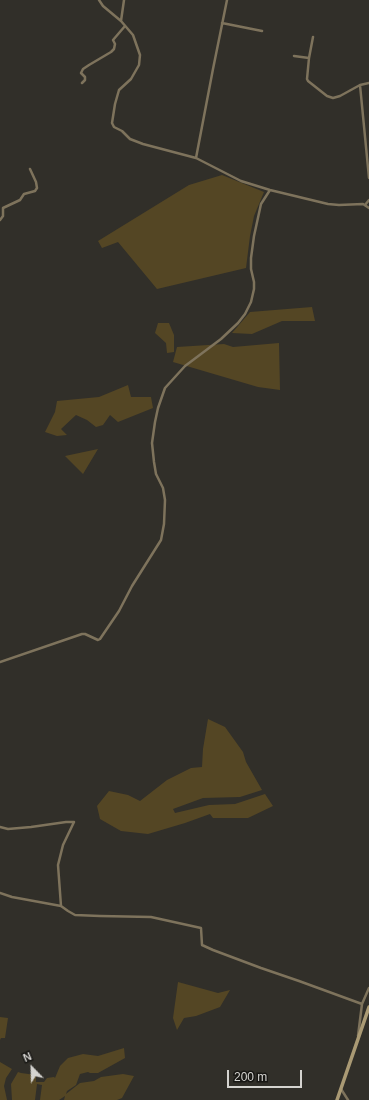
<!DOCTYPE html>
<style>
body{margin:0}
#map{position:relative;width:369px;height:1100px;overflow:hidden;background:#312f29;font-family:Helvetica,sans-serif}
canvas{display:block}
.north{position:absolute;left:12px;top:1048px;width:40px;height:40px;-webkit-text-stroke:3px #181714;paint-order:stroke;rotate:337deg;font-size:11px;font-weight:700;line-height:16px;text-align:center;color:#d5d4d0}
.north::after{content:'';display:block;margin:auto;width:14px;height:18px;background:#d5d4d0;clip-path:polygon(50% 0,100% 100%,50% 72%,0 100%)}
.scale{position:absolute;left:227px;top:1070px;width:75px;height:18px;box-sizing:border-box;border:2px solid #d5d4d0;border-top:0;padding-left:5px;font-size:12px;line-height:14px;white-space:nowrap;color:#d5d4d0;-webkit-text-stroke:3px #181714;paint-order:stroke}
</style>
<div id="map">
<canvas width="369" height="1100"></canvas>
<div class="north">N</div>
<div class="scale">200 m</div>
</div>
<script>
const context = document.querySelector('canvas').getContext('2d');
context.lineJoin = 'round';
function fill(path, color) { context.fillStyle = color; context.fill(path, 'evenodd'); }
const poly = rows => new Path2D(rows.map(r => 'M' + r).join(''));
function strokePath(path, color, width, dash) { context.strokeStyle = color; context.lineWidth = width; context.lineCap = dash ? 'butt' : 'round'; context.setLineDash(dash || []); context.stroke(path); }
const green = poly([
 [222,175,264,192,254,216,250,236,246,268,157,289,118,242,102,248,98,241,189,185],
 [312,307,315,321,282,321,252,334,232,333,250,312],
 [158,323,169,323,174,335,174,352,167,353,166,343,155,333],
 [279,343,280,390,258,387,173,362,177,347,224,344,233,347],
 [128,385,131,397,151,397,153,408,118,422,110,415,103,425,96,427,87,420,76,415,61,429,67,435,57,436,45,432,55,412,57,401,99,397],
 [98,449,83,474,65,456],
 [208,719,225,727,243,752,246,762,262,790,240,797,203,798,173,809,175,813,209,805,235,804,265,794,273,806,248,818,213,818,210,814,185,823,148,834,121,831,100,819,97,806,109,791,128,795,140,801,167,780,191,768,202,767,203,749],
 [178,982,218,993,230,990,220,1007,196,1016,184,1018,177,1030,173,1018],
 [0,1017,8,1018,5,1038,1,1038,0,1040],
 [124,1048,125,1058,98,1073,90,1073,88,1072,80,1074,76,1085,67,1091,66,1094,80,1083,94,1081,101,1077,123,1074,134,1076,122,1098,117,1100,64,1100,65,1096,59,1100,40,1100,42,1085,37,1084,35,1100,12,1100,11,1084,18,1072,21,1073,36,1075,36,1082,44,1082,47,1078,54,1077,55,1078,60,1066,68,1058,83,1054,98,1056],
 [0,1062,12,1069,6,1078,4,1086,7,1100,0,1100]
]);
const street = poly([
 [99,0,103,6,121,21,133,35,140,55,139,65,131,79,119,90,115,104,112,123,114,127,122,131,130,139,143,144,196,158,241,181,270,190,328,204,339,205,363,204,369,208],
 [121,21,124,0],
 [222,23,262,31],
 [313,37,309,58,307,79,308,81,327,96,333,98,340,96,360,85,369,83],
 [294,56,309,58],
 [82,83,85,80,85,77,81,73,83,69,89,65,111,52,114,49,115,44,113,40,125,26],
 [360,85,369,178],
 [196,158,213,69,227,0],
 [365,205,369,200],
 [0,220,3,216,3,208,20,200,24,194,35,191,37,188,36,182,30,169],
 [0,662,82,634,85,634,98,640,100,639,119,611,132,586,161,540,164,524,165,500,163,488,156,474,154,462,152,443,155,422,158,408,165,388,185,366,221,339,238,323,245,314,251,302,254,289,254,282,251,269,251,258,254,236,261,204,270,190],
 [0,827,8,829,31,827,66,822,74,822,63,845,58,865,61,906],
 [0,893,12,897,61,906,68,911,75,915,100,916,151,917,201,928,202,945,213,950,261,968,299,981,362,1004],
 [358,1036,362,1004,369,988],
 [341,1089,348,1100]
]);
const secondary = poly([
 [337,1100,369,1007]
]);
fill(green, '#544624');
strokePath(street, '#7e735c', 2.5);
strokePath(secondary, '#aa9a74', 3.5);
</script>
